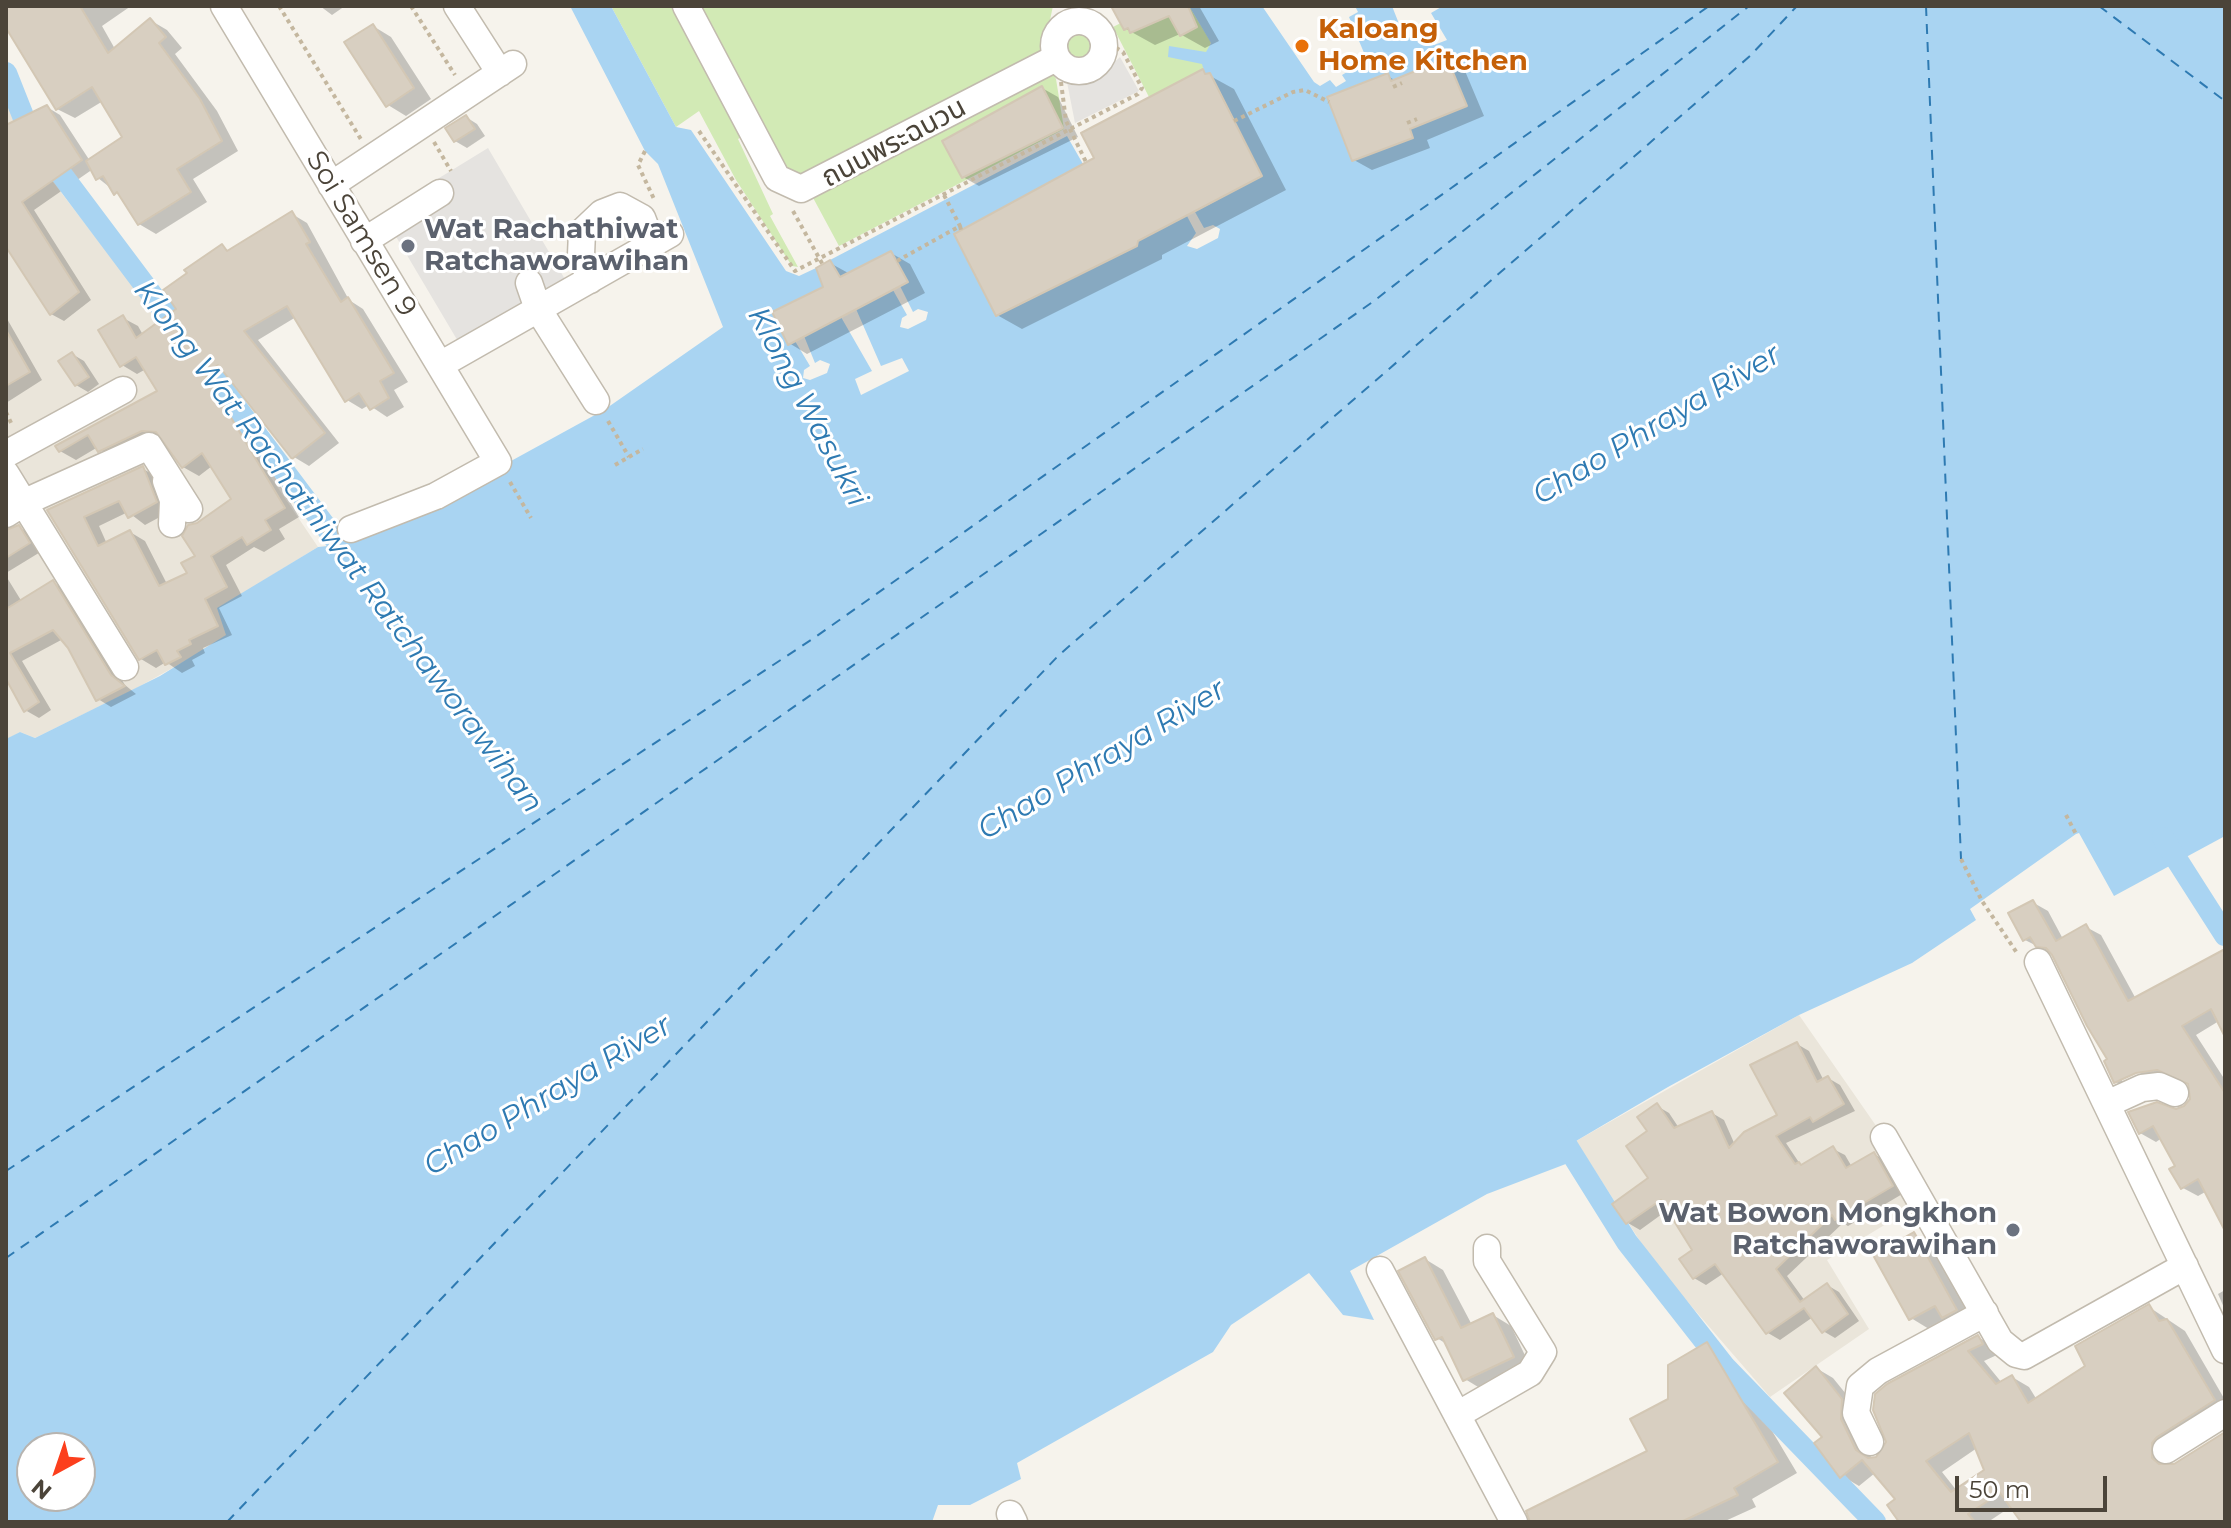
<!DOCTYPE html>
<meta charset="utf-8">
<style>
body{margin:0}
#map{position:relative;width:2231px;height:1528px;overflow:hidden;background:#f6f3ec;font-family:Montserrat,sans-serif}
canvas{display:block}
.frame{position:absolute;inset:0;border:8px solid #4b4439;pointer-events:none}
.north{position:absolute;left:16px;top:1432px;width:80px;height:80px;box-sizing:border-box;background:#fff;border:2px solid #b7b4b0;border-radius:50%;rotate:220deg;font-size:22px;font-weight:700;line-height:32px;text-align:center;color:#4b4439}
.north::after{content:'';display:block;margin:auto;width:28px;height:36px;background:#fc3f1d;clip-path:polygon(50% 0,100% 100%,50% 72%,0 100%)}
.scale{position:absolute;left:1955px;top:1476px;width:152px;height:36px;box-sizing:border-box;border:4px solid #4b4439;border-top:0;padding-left:10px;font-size:24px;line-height:28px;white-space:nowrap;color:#4b4439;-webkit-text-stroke:6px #fff;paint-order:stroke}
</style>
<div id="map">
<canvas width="2231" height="1528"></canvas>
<div class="frame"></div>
<div class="north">N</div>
<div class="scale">50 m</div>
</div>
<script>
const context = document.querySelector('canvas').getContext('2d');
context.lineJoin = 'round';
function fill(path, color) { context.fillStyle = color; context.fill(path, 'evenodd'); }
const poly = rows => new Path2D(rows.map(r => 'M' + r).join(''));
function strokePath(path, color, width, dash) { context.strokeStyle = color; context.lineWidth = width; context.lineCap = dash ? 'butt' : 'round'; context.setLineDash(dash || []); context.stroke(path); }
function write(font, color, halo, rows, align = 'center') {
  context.font = font + ' Montserrat,"Noto Sans Thai",sans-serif'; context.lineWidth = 6; context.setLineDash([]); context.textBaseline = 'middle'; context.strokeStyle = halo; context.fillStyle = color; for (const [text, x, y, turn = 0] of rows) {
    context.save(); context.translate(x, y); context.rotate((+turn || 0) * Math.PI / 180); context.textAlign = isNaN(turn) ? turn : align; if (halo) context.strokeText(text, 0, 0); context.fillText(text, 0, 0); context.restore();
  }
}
const residential = poly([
 [6,91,34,157,205,380,318,547,261,582,227,635,203,651,133,690,35,738,20,732,6,740],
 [1799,1015,1927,1199,1827,1260,1869,1329,1770,1397,1654,1263,1576,1141]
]);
const green = poly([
 [611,6,678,6,747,133,738,139,773,214,770,216,798,267,792,266,736,180,699,111,676,127],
 [696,6,1053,6,1042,57,806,177,783,169],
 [1154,6,1189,6,1211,42,1203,69,1149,97,1113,27],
 '1061 46a17 17 0 1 1 34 0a17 17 0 1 1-34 0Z',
 [1051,71,1056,79,1064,129,839,246,811,194]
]);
const parking = poly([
 [1120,57,1139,91,1075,123,1066,77,1106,70],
 [488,148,566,281,459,343,382,213]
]);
const water = poly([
 [570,6,611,6,676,127,691,130,786,271,799,276,816,268,823,287,772,313,787,344,795,341,810,366,804,370,803,378,810,380,827,373,830,364,820,360,815,363,804,336,841,317,872,371,855,379,861,395,909,371,902,358,881,366,856,309,893,290,907,315,902,318,900,327,908,329,926,320,928,312,918,309,913,312,900,286,908,282,891,251,840,277,830,260,1067,136,1083,164,954,234,996,316,1137,246,1138,241,1187,216,1196,233,1187,246,1197,249,1218,238,1220,229,1213,225,1204,228,1195,212,1262,176,1210,73,1205,74,1202,64,1168,57,1169,46,1206,52,1211,43,1189,6,1262,6,1314,82,1320,86,1330,80,1336,87,1346,81,1342,75,1367,60,1349,17,1358,12,1355,6,1392,6,1405,39,1425,32,1434,45,1447,40,1431,13,1443,6,2225,6,2225,836,2114,896,2079,833,2076,834,1970,909,1976,920,1912,963,1799,1015,1668,1087,1576,1141,1571,1162,1487,1194,1350,1271,1374,1320,1343,1315,1309,1273,1231,1325,1213,1352,1017,1463,1021,1479,970,1505,938,1505,932,1522,6,1522,6,739,20,732,35,738,160,676,226,635,217,608,318,547,347,544,387,529,604,410,723,327,658,164,645,151],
 [1447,58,1466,106,1420,125,1400,77],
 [1388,74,1413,138,1352,161,1327,97],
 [32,1448,80,1448,80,1496,32,1496]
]);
const shadow = poly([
 [6,6,131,6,102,26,115,49,150,20,167,30,182,48,175,54,217,111,238,151,193,179,207,202,156,234,139,224,122,197,98,178,93,169,34,210,91,300,64,321,51,314,6,244,6,126,47,107,60,115,90,161,125,138,103,101,75,118,57,109,6,23],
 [320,6,345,6,332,15],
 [1113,6,1199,6,1219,41,1205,48,1180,34,1155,45,1126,29],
 [373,26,391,37,431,99,406,116,388,105],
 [1447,60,1465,71,1484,116,1427,140,1430,148,1372,170,1354,160,1388,76,1396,81],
 [1203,72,1234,89,1286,190,1162,255,1162,259,1022,329,997,315,1097,159],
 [1042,88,1058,97,1078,137,979,186,963,177],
 [466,117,477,124,485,136,467,148,455,141],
 [292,214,307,223,349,300,363,309,408,382,394,390,404,407,387,417,369,405,362,409,347,400,296,317,258,340,339,443,309,466,294,457,229,376,219,383,299,517,279,529,285,539,264,552,254,547,226,565,242,596,219,608,232,635,203,648,205,653,192,660,195,666,182,673,166,662,156,668,141,659,50,511,143,469,158,477,171,511,145,525,128,512,99,526,107,544,130,532,145,541,167,584,189,574,198,557,198,525,233,499,212,466,199,476,183,467,164,439,115,459,98,447,76,460,60,451,160,392,146,369,137,374,122,365,123,318,138,326,143,335,179,309,222,246,229,251],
 [891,253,910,264,925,293,807,354,789,343,826,288,830,263,850,274],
 [6,317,42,380,6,403],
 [72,354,84,361,99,384,88,392,76,385],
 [18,527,32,535,42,551,6,573,6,532],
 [6,576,22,602,53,583,66,590,125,685,136,694,111,707,98,699,63,639,22,661,51,710,39,718,25,710,6,676],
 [2032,902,2048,911,2063,939,2086,927,2101,935,2136,999,2225,955,2225,1033,2219,1021,2196,1035,2225,1080,2225,1219,2207,1191,2198,1196,2183,1188,2178,1166,2162,1138,2156,1142,2140,1133,2185,1108,2192,1099,2190,1085,2174,1078,2152,1081,2131,1090,2116,1082,2110,1059,2053,954,2025,940],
 [2144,1067,2146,1071,2122,1082,2122,1077],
 [1797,1044,1809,1051,1824,1081,1828,1078,1840,1085,1855,1111,1786,1143,1802,1167,1833,1149,1845,1155,1852,1167,1874,1154,1886,1161,1904,1193,1848,1226,1843,1223,1787,1276,1805,1301,1827,1285,1839,1292,1859,1321,1835,1338,1823,1331,1813,1317,1780,1340,1768,1333,1724,1273,1706,1285,1694,1278,1694,1251,1669,1209,1640,1230,1628,1223,1651,1179,1650,1132,1657,1106,1669,1113,1679,1128,1712,1113,1724,1120,1735,1145,1779,1116],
 [1914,1235,1932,1245,1974,1320,1929,1329,1911,1318],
 [1425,1259,1443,1270,1472,1325,1493,1315,1511,1326,1531,1368,1483,1390,1465,1379,1448,1345,1437,1338],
 [2225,1290,2225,1310,2218,1294],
 [2149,1307,2185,1331,2225,1400,2167,1460,2168,1466,2174,1466,2225,1434,2225,1522,2023,1522,2012,1506,1988,1522,1901,1522,1898,1500,1875,1473,1859,1486,1842,1476,1825,1438,1816,1368,1833,1378,1859,1410,1858,1430,1872,1459,1879,1458,1978,1337,1995,1347,1999,1354,1984,1361,2002,1383,2012,1377,2029,1387,2037,1400,2088,1366],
 [1977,1448,1987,1471,1957,1491,1942,1472],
 [1707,1344,1727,1355,1797,1473,1752,1499,1756,1507,1723,1522,1530,1522,1650,1452,1670,1401]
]);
const canal = poly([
 [6,73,29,131,356,567],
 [2163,838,2225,935],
 [1557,1130,1627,1242,1725,1367,1875,1522]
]);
const ferry = poly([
 [1926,6,1961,859],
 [2099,6,2225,101],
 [6,1171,814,638,1709,6],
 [6,1258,1374,301,1749,6],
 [227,1522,1059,655,1750,56,1797,6]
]);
const building = poly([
 [6,6,80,6,108,53,150,18,166,37,159,43,200,99,222,141,177,169,191,192,138,225,117,192,114,195,103,176,96,180,86,161,122,137,92,87,56,110,6,28,6,6],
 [1111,6,1188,6,1197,27,1180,36,1169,16,1130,33,1128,28,1124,30,1111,6],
 [373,24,414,88,386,107,344,42,373,24],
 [1447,58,1467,106,1410,129,1413,138,1352,161,1327,97,1388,73,1391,81,1447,58],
 [1203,69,1205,74,1210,73,1262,176,1138,241,1137,246,996,316,954,234,1094,158,1081,133,1203,69],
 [1042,86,1063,128,962,178,942,141,1042,86],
 [47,105,82,160,22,202,79,292,50,315,6,247,6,125,47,105],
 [466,115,475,129,454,142,445,128,466,115],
 [292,211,310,242,306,244,341,302,348,297,394,373,380,381,389,398,370,410,359,393,345,402,287,306,244,331,325,433,292,459,218,365,205,374,285,508,265,520,271,530,247,545,242,537,211,556,227,587,205,599,218,626,189,640,191,644,177,651,181,657,165,665,157,650,139,660,47,510,143,466,157,502,128,518,119,501,84,517,98,546,130,530,159,586,187,573,181,563,195,556,182,536,188,525,197,523,231,499,202,453,182,468,156,432,142,431,98,452,88,435,59,452,55,446,157,391,136,357,120,367,98,330,123,315,136,338,176,309,163,290,187,273,184,270,222,244,227,251,292,211],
 [891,251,908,282,788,345,772,312,823,287,816,268,830,260,840,277,891,251],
 [6,330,30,372,6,386,6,330],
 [72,352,89,377,75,386,58,361,72,352],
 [19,525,30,543,6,558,6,530,19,525],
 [53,580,111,675,125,686,96,701,68,648,53,630,10,653,39,702,24,712,6,679,6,609,53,580],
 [2033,900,2056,941,2086,924,2128,1001,2225,949,2225,1037,2211,1009,2182,1026,2225,1093,2225,1231,2198,1179,2181,1189,2169,1169,2175,1166,2153,1126,2139,1134,2128,1112,2157,1102,2176,1109,2184,1106,2190,1099,2188,1084,2157,1070,2136,1073,2114,1083,2104,1061,2107,1059,2087,1026,2052,955,2046,948,2036,947,2030,937,2023,941,2008,913,2033,900],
 [1797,1042,1817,1082,1828,1076,1844,1104,1813,1122,1810,1117,1776,1136,1795,1164,1799,1162,1801,1165,1833,1146,1846,1168,1874,1152,1893,1186,1835,1220,1832,1215,1776,1269,1800,1302,1827,1283,1848,1314,1822,1333,1804,1308,1766,1334,1715,1264,1693,1279,1679,1259,1692,1250,1661,1200,1626,1224,1612,1204,1648,1178,1626,1146,1647,1131,1637,1117,1657,1103,1674,1128,1712,1111,1729,1148,1744,1132,1777,1115,1750,1065,1797,1042],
 [1914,1232,1957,1310,1942,1318,1935,1306,1909,1320,1873,1255,1914,1232],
 [1425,1257,1461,1328,1493,1313,1514,1357,1463,1381,1442,1337,1435,1340,1398,1271,1425,1257],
 [2149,1304,2159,1321,2167,1319,2215,1400,2157,1437,2152,1443,2152,1458,2159,1464,2174,1464,2225,1432,2225,1522,2021,1522,2000,1493,1968,1514,1975,1522,1899,1522,1887,1505,1895,1499,1862,1460,1840,1478,1814,1443,1822,1437,1784,1393,1816,1366,1842,1399,1841,1419,1856,1450,1868,1458,1876,1457,1886,1442,1873,1410,1875,1394,1887,1384,1978,1335,1983,1344,1968,1351,1996,1384,2012,1375,2028,1403,2085,1366,2075,1346,2149,1304],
 [1969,1433,1984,1470,1951,1492,1926,1461,1969,1433],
 [1707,1342,1778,1462,1734,1488,1738,1495,1681,1522,1530,1522,1526,1511,1647,1451,1630,1419,1668,1399,1668,1365,1707,1342]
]);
const path = poly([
 [279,6,362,141],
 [411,6,455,75],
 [1061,82,1066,121,1086,162],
 [1393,87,1402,83],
 [1234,121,1293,92,1305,90,1329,102],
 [1407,123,1417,119],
 [699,131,795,271,1138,94,1142,88,1123,52,1103,40],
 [434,142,451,171],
 [645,151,638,165,654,199],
 [944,195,960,226],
 [793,211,823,265],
 [897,261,960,226,961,230],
 [6,412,12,425],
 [608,421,629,457],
 [615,465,643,449],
 [510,482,531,518],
 [309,522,330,534],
 [2066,815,2076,834],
 [1961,859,1982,901,2017,953]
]);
const minor = poly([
 [224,6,498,462,436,496,351,529],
 [457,6,500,73],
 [686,6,777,178,801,189,1056,58],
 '1054 46a25 25 0 1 1 50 0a25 25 0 1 1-50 0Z',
 [331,185,513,64],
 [364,241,440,193],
 [590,280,581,255,582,232,602,213,620,206,642,218,652,244],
 [529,283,538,309,596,401],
 [440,365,670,234],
 [6,454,123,390],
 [6,474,125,667],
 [166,481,173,500,172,524],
 [6,514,25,502,149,446,189,509],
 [2038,962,2225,1350],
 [2107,1104,2142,1088,2159,1086,2175,1093],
 [1884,1137,2000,1341,2016,1354,2024,1356,2185,1266],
 [1380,1270,1514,1522],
 [1457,1415,1530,1373,1543,1352,1487,1261,1487,1248],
 [1870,1442,1856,1413,1860,1386,1878,1371,1985,1313],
 [2166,1450,2225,1413],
 [1010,1514,1014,1522]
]);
const markers = [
 [1302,46,8,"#e8710a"],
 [408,246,8,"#6b7280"],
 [2013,1230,8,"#6b7280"]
];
const foodNames = [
 ["Kaloang",1318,30],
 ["Home Kitchen",1318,62]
];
const streetNames = [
 ["ถนนพระฉนวน",894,143,-28],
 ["Soi Samsen 9",361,234,59]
];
const worshipNames = [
 ["Wat Rachathiwat",424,230],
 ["Ratchaworawihan",424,262],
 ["Wat Bowon Mongkhon",1997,1214,"right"],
 ["Ratchaworawihan",1997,1246,"right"]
];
const waterNames = [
 ["Klong Wasukri",807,407,62],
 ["Chao Phraya River",1657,425,-31],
 ["Klong Wat Rachathiwat Ratchaworawihan",338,547,53],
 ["Chao Phraya River",1102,760,-31],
 ["Chao Phraya River",548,1096,-31]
];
fill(residential, '#eae5da');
fill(green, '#d2eab5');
fill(parking, '#e5e3e0');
fill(water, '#a9d4f2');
fill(shadow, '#0003');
strokePath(canal, '#a9d4f2', 22);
strokePath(ferry, '#2e7ab2', 2, [10, 8]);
fill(building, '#d8cfc1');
strokePath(building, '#d3c7b4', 2);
strokePath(minor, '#c2bbae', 29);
strokePath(path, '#c4b79f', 4, [4, 4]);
strokePath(minor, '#fff', 26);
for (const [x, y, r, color] of markers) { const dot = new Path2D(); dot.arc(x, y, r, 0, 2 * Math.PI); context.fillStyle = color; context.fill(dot); strokePath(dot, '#fff', 3); }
write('bold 28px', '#c56008', '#fff', foodNames, 'left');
write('28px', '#4b4439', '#fff', streetNames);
write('bold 28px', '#5b616d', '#fff', worshipNames, 'left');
write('italic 30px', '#2e7ab2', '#fff', waterNames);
</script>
